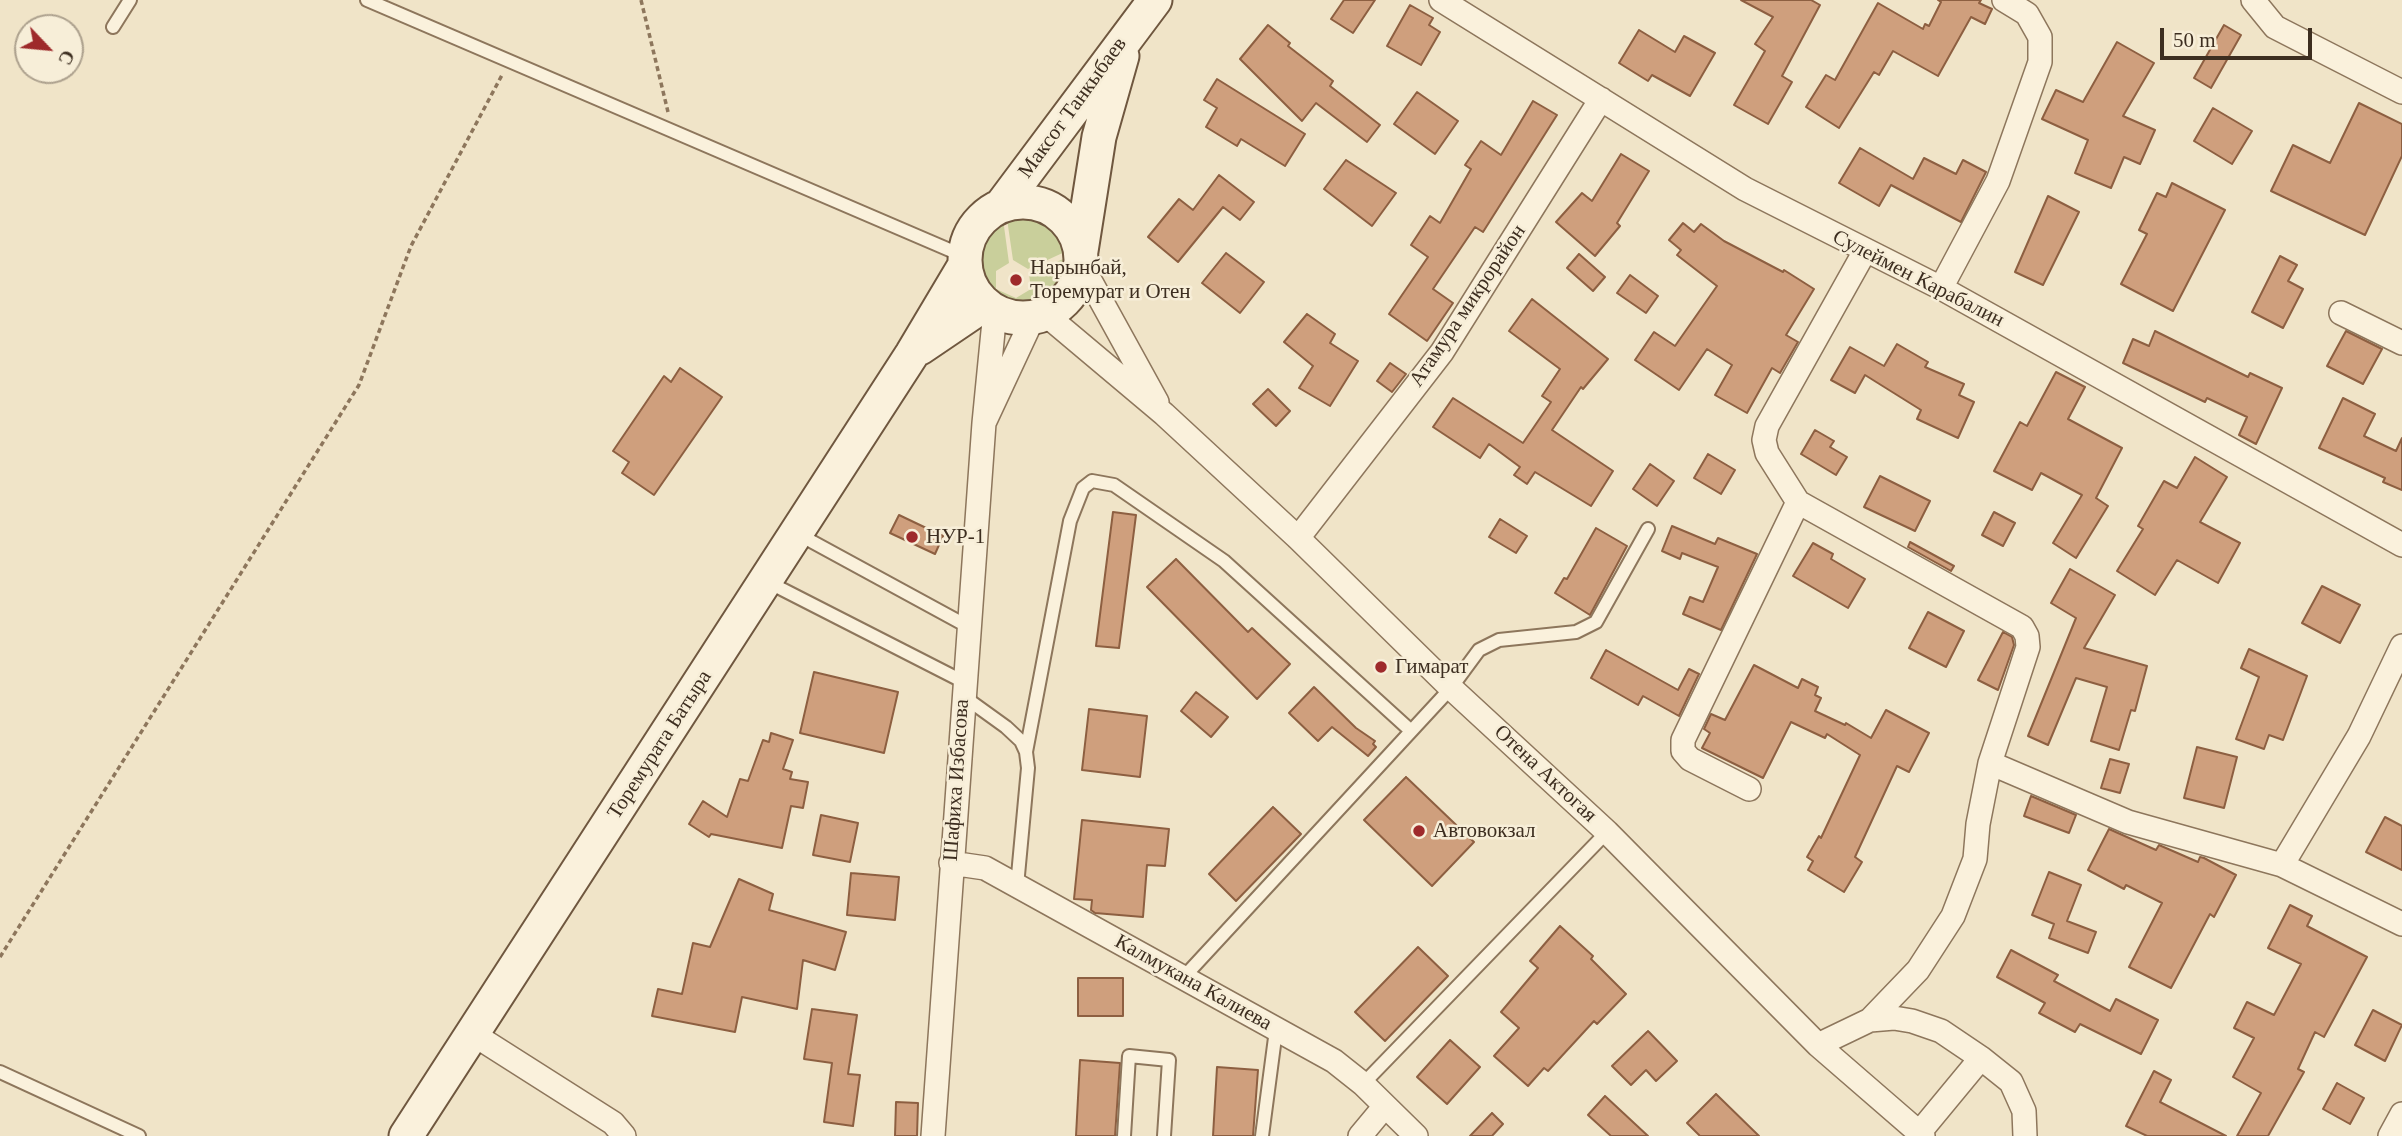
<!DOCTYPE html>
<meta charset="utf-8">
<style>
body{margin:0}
#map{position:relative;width:2402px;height:1136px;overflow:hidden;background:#f0e4c8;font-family:Georgia,serif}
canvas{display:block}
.north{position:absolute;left:14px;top:14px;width:70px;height:70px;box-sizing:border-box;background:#f7eed8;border:2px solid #ada18e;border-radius:50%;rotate:116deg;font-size:19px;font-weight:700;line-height:28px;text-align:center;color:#3d2e20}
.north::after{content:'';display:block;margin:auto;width:24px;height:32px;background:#9e2a2b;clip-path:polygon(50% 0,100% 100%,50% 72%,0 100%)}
.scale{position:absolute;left:2160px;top:28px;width:152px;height:32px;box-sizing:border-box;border:4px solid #3d2e20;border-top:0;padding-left:9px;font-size:21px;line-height:24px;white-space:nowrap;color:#3d2e20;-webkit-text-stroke:5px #f7eed8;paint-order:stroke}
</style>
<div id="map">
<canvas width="2402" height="1136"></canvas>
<div class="north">С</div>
<div class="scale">50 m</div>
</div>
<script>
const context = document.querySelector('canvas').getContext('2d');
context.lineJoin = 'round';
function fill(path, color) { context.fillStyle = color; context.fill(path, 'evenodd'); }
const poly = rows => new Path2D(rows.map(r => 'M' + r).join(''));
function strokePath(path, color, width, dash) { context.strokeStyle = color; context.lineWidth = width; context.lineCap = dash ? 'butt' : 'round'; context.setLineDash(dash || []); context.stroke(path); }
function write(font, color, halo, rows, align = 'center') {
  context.font = font + ' Georgia,serif'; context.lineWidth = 5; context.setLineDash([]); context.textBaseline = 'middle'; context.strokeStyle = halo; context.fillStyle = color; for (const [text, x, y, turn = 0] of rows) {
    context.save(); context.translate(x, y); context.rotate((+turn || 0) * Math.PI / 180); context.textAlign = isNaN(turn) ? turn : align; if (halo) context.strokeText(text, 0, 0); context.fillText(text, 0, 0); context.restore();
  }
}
const green = poly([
 [1017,216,1044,218,1056,228,1069,250,1028,269,1013,260,1007,219],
 [1003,219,1009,263,996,271,996,289,1016,298,1031,289,1029,274,1070,256,1069,273,1062,287,1050,298,1035,305,1020,306,1006,302,984,282,978,268,978,253,983,238,992,226]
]);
const building = poly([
 [1344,0,1375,0,1353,33,1331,19,1344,0],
 [1741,0,1811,0,1820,5,1782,76,1792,82,1768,124,1734,105,1765,51,1755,44,1773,17,1741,0],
 [1938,0,1981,0,1979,3,1992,9,1985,24,1971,17,1938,76,1893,51,1879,75,1874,72,1839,128,1806,107,1826,75,1835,80,1878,3,1923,29,1925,24,1929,26,1941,2,1938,0],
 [1410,5,1433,18,1429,25,1440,32,1421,65,1387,46,1410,5],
 [1268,25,1290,43,1288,46,1333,81,1330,86,1380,125,1367,142,1316,103,1302,121,1240,59,1268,25],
 [2224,25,2241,35,2211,88,2194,78,2224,25],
 [1639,30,1675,52,1684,36,1715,53,1690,96,1652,75,1648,81,1619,63,1639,30],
 [2117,42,2154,63,2123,116,2155,130,2140,164,2124,157,2111,188,2075,173,2088,140,2042,119,2056,90,2083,102,2117,42],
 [1217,79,1305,134,1285,166,1241,139,1237,146,1206,127,1217,108,1204,100,1217,79],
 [1417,92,1458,121,1435,154,1394,124,1417,92],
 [1533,101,1557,115,1483,232,1475,227,1433,289,1453,303,1427,341,1389,314,1428,257,1411,245,1430,216,1440,223,1471,169,1465,165,1481,141,1501,155,1533,101],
 [2359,103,2402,124,2402,156,2365,235,2271,191,2293,145,2330,163,2359,103],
 [2213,108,2252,131,2232,164,2194,141,2213,108],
 [1860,148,1913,179,1924,158,1956,174,1963,160,1986,172,1961,222,1891,185,1879,206,1839,183,1860,148],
 [1621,154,1649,171,1617,223,1620,226,1595,256,1556,222,1582,193,1592,201,1621,154],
 [1346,160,1396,193,1372,226,1324,189,1346,160],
 [1219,175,1254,202,1240,220,1223,207,1178,262,1148,237,1179,199,1193,210,1219,175],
 [2172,183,2225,210,2173,311,2121,284,2147,234,2139,230,2157,193,2166,197,2172,183],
 [2048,196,2079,212,2043,285,2015,272,2048,196],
 [1683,223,1694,232,1701,224,1724,241,1783,272,1784,270,1814,289,1786,335,1798,342,1780,373,1772,368,1747,413,1715,395,1732,365,1707,349,1679,390,1635,360,1654,332,1675,346,1717,286,1677,255,1681,250,1669,240,1683,223],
 [1226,253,1264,282,1240,313,1202,283,1226,253],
 [1579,254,1605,277,1593,291,1567,268,1579,254],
 [2280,256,2297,265,2288,281,2303,289,2283,328,2252,312,2280,256],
 [1630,275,1658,296,1646,313,1617,293,1630,275],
 [1532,299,1608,359,1583,389,1581,387,1552,430,1613,471,1591,506,1535,472,1527,484,1514,475,1520,467,1489,444,1480,458,1433,427,1453,398,1523,443,1551,402,1542,396,1560,369,1509,331,1532,299],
 [1307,314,1335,334,1330,343,1358,361,1330,406,1299,388,1313,366,1284,342,1307,314],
 [2155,331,2248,377,2250,373,2282,388,2256,444,2239,435,2247,417,2207,398,2205,402,2123,363,2133,339,2149,346,2155,331],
 [2346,331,2382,349,2363,384,2327,366,2346,331],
 [1897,344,1928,362,1925,367,1964,384,1959,395,1974,402,1958,438,1917,419,1921,410,1865,375,1855,393,1831,380,1850,347,1884,366,1897,344],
 [1390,363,1406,374,1392,392,1377,381,1390,363],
 [680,368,722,397,654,495,622,473,629,462,613,451,664,376,671,382,680,368],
 [2056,372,2085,387,2068,419,2122,448,2096,498,2108,506,2076,558,2053,543,2082,495,2041,473,2032,490,1994,471,2020,422,2027,426,2056,372],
 [1268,389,1290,411,1276,426,1253,404,1268,389],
 [2343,398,2375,414,2364,436,2396,451,2402,438,2402,490,2383,482,2385,478,2319,448,2343,398],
 [1815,430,1834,441,1830,447,1847,457,1836,475,1801,454,1815,430],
 [1708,454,1735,470,1721,494,1694,478,1708,454],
 [2195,457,2227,477,2200,522,2240,543,2218,583,2177,560,2155,595,2117,571,2143,529,2138,526,2164,481,2177,488,2195,457],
 [1650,464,1674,481,1657,506,1633,489,1650,464],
 [1880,476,1930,501,1915,531,1864,507,1880,476],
 [1113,512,1136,515,1119,648,1096,646,1113,512],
 [1994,512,2015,523,2003,546,1982,535,1994,512],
 [899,515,943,536,935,554,890,533,899,515],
 [1500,519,1527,536,1516,553,1489,537,1500,519],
 [1672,526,1715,544,1718,538,1757,554,1721,630,1683,614,1690,597,1703,602,1718,567,1682,553,1680,559,1662,551,1672,526],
 [1596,528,1627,546,1590,615,1555,593,1564,578,1567,579,1596,528],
 [1910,542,1954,566,1951,571,1908,547,1910,542],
 [1813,543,1833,554,1831,559,1865,579,1848,608,1793,576,1813,543],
 [1176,559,1248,632,1252,628,1290,664,1257,699,1147,587,1176,559],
 [2070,569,2115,595,2084,648,2147,666,2135,711,2131,710,2119,750,2091,741,2107,687,2076,678,2048,745,2028,736,2076,618,2051,603,2070,569],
 [2322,586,2360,605,2340,643,2302,623,2322,586],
 [1928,612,1964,631,1946,667,1909,648,1928,612],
 [2003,632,2012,637,2014,645,1998,690,1978,680,2003,632],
 [2249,649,2307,676,2283,740,2269,735,2264,749,2236,739,2259,677,2241,668,2249,649],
 [1606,650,1678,690,1689,669,1699,674,1679,716,1643,696,1638,705,1591,678,1606,650],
 [1754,665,1798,688,1802,679,1818,687,1815,695,1821,698,1815,711,1845,725,1846,723,1871,738,1886,710,1929,733,1909,772,1897,766,1855,857,1862,862,1844,892,1808,870,1813,861,1807,857,1819,836,1821,838,1860,755,1827,734,1825,738,1791,722,1763,778,1702,748,1710,733,1704,729,1711,714,1725,720,1754,665],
 [814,672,898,692,884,753,800,733,814,672],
 [1314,687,1356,728,1375,741,1373,744,1376,747,1368,756,1332,727,1318,741,1289,713,1314,687],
 [1196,692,1228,717,1211,737,1181,711,1196,692],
 [1089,709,1147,716,1140,777,1082,770,1089,709],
 [771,733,793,740,783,769,792,772,790,779,808,782,803,808,791,806,782,848,711,834,709,837,689,824,703,801,727,817,740,779,748,781,763,740,769,742,771,733],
 [2197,747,2237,757,2224,808,2184,798,2197,747],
 [2110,759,2129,764,2120,793,2101,788,2110,759],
 [1406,777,1474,842,1432,886,1364,820,1406,777],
 [2031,796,2076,815,2069,833,2024,816,2031,796],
 [1273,807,1301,834,1236,901,1209,874,1273,807],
 [821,815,858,823,850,862,813,855,821,815],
 [2385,817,2402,826,2402,870,2366,852,2385,817],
 [1082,820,1169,829,1165,866,1147,865,1143,917,1095,913,1091,910,1092,900,1074,899,1082,820],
 [2109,829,2156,850,2159,845,2198,862,2200,857,2204,858,2236,875,2214,917,2210,914,2171,988,2129,967,2162,903,2126,885,2124,889,2088,870,2109,829],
 [2049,872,2081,885,2067,921,2096,932,2088,953,2049,938,2054,924,2032,915,2049,872],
 [851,873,899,877,895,920,847,915,851,873],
 [739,879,773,894,769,910,846,932,835,970,803,960,797,1009,742,997,735,1032,652,1016,658,989,682,994,693,943,710,947,739,879],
 [2290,905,2312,916,2307,926,2367,957,2324,1037,2315,1032,2298,1069,2304,1072,2268,1136,2237,1136,2261,1093,2233,1077,2254,1038,2234,1028,2247,1002,2274,1015,2301,964,2268,948,2290,905],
 [1560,926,1593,956,1591,959,1626,994,1597,1024,1594,1021,1548,1071,1544,1068,1528,1086,1494,1056,1519,1028,1501,1012,1538,968,1530,961,1560,926],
 [1418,947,1448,976,1385,1041,1355,1012,1418,947],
 [2011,950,2058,975,2054,981,2110,1011,2116,999,2158,1020,2141,1054,2080,1024,2075,1032,2039,1013,2045,1003,1997,977,2011,950],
 [1078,978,1123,978,1123,1016,1078,1016,1078,978],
 [812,1009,857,1015,848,1074,860,1075,853,1126,824,1122,832,1063,804,1059,812,1009],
 [2373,1010,2402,1025,2385,1061,2355,1045,2373,1010],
 [1648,1031,1677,1061,1656,1081,1646,1070,1631,1085,1612,1066,1648,1031],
 [1450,1040,1480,1067,1447,1104,1417,1077,1450,1040],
 [1080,1060,1120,1063,1115,1136,1076,1136,1080,1060],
 [1217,1067,1258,1070,1253,1136,1213,1136,1217,1067],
 [2154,1071,2171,1080,2160,1102,2226,1136,2147,1136,2126,1126,2154,1071],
 [2337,1083,2364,1098,2350,1124,2323,1109,2337,1083],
 [1716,1094,1759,1136,1700,1136,1687,1123,1716,1094],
 [1605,1096,1648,1136,1611,1136,1588,1115,1605,1096],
 [896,1102,918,1103,917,1136,895,1136,896,1102],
 [1492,1113,1503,1124,1492,1136,1470,1136,1492,1113]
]);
const path = poly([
 [641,0,668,112],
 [0,957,359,385,411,246,502,75]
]);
const lane = poly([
 [367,0,966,257],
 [113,27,130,0],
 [798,534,967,626],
 [768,582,964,682],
 [963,696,1006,727,1021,741,1026,752,1028,768,1017,886],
 [1026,752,1070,521,1083,488,1092,481,1114,485,1224,561,1410,730],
 [1183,978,1451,688,1479,650,1499,640,1576,632,1596,622,1648,529],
 [0,1072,139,1136],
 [1363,1084,1607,832],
 [1124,1136,1129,1056,1169,1060,1164,1136],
 [1262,1136,1276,1030]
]);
const street = poly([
 [1441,0,1745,189,1941,288,2402,545],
 [2253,0,2275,27,2402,92],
 [1081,264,1157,402],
 [1941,288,1998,181,2040,62,2040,37,2027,14,2004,0],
 [995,311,984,423,1033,318],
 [2341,313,2402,343],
 [1045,314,1164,414,1298,538,1451,688,1607,832,1818,1045,1923,1136],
 [1298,538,1442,352,1601,99],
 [1990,763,2128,822,2282,865,2402,924],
 [1749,789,1690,759,1683,751,1683,740,1798,502],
 [951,863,985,868,1334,1061,1363,1084,1416,1136],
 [2282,865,2359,736,2402,646],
 [1870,1020,1894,1018,1912,1021,1941,1031,1981,1058,2011,1082,2024,1111,2025,1136],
 [473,1034,613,1123,624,1136],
 [1818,1045,1870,1020,1918,970,1953,916,1975,859,1978,824,1990,763,2028,647,2027,636,2022,627,1798,502,1767,453,1764,440,1767,426,1865,251],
 [1919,1133,1981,1058],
 [933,1136,984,423],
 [1360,1136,1385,1106],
 [2390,1136,2402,1114]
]);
const secondary = poly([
 '965 260a58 58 0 1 1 116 0a58 58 0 1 1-116 0Z',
 [1001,206,1155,0],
 [1081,251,1099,137,1122,56],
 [920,348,985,304],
 [406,1136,912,354,965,265]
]);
const markers = [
 [1016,280,7,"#9e2a2b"],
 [912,537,7,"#9e2a2b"],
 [1381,667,7,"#9e2a2b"],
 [1419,831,7,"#9e2a2b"]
];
const streetNames = [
 ["Максот Танкыбаев",1073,108,-54],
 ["Сулеймен Карабалин",1918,279,27],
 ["Атамура микрорайон",1468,306,-56],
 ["Торемурата Батыра",660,745,-57],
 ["Отена Актогая",1545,774,43],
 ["Шафиха Избасова",957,780,-86],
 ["Калмукана Калиева",1193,983,29]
];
const poiNames = [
 ["Нарынбай,",1030,268],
 ["Торемурат и Отен",1030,292],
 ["НУР-1",926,537],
 ["Гимарат",1395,667],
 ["Автовокзал",1433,831]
];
fill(green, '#c9cf9b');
fill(building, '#cf9f7d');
strokePath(building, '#8d5f41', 2);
strokePath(lane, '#8d765c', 16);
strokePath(street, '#8d765c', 26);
strokePath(secondary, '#6f573f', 37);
strokePath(path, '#8d765c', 3.5, [5, 3.5]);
strokePath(lane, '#faf1dc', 12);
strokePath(street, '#faf1dc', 23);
strokePath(secondary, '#faf1dc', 33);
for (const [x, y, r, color] of markers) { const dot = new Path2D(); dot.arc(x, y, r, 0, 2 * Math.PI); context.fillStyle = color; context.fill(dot); strokePath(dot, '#f7eed8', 2.5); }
write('21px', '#3d2e20', '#f7eed8', streetNames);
write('21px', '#3d2e20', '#f7eed8', poiNames, 'left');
</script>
